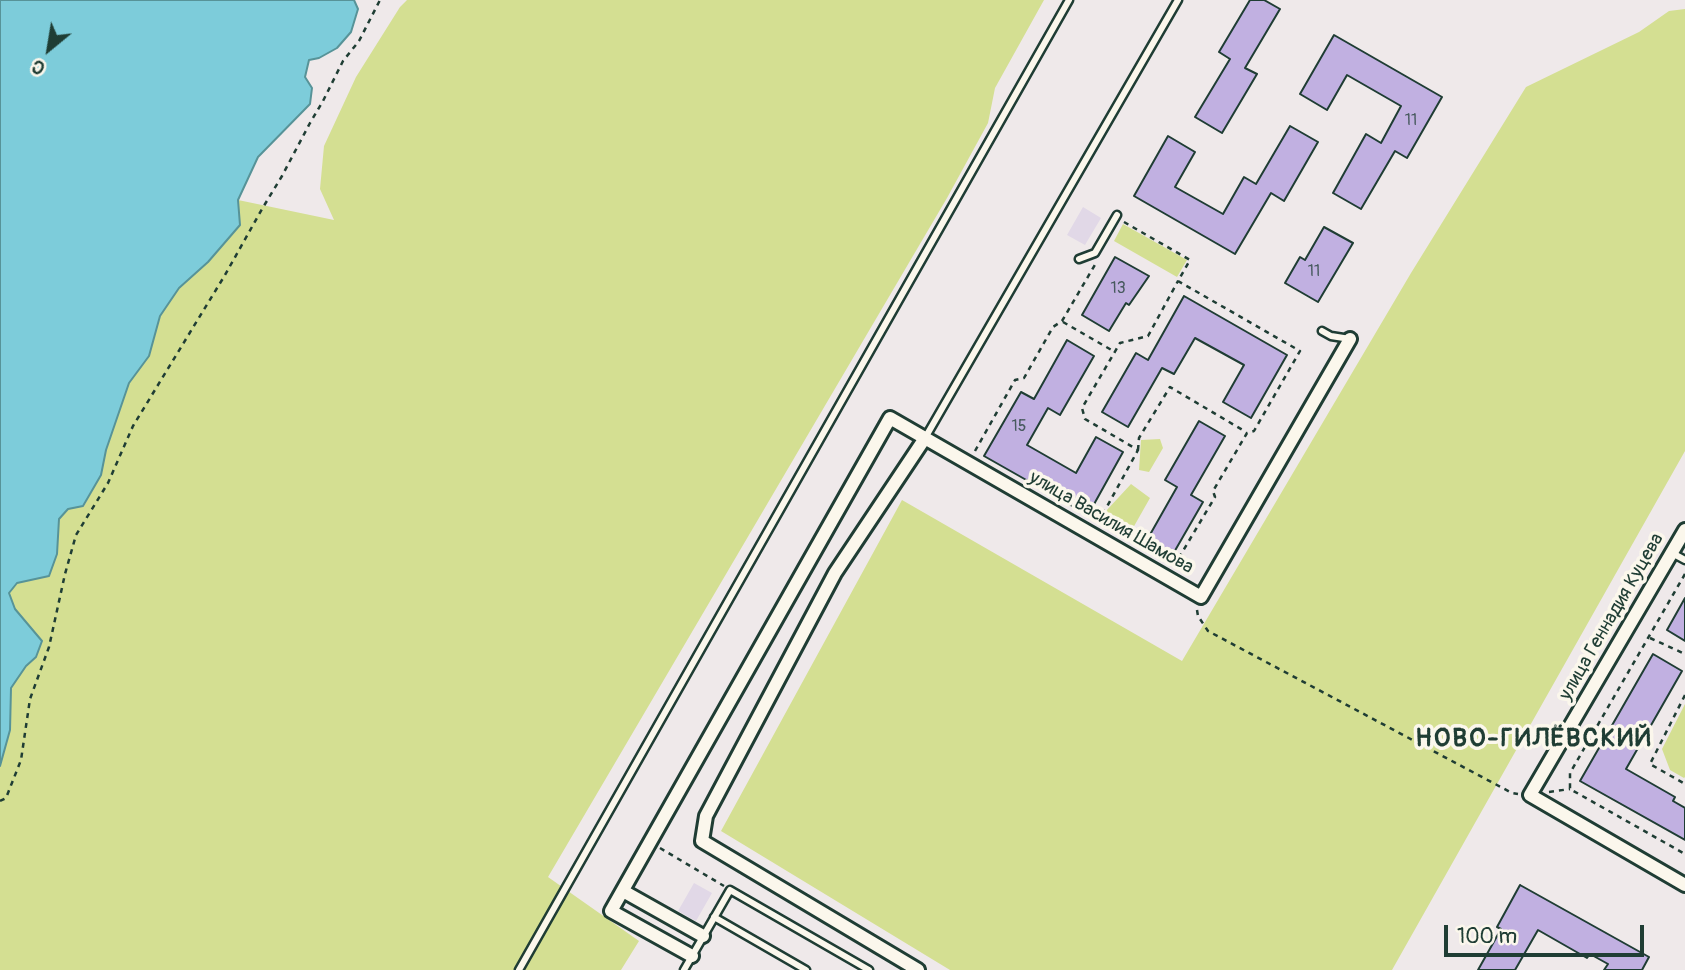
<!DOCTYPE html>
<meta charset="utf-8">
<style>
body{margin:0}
#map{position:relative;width:1685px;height:970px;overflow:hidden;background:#efe9ea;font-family:Pangolin,sans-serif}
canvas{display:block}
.north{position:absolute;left:14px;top:14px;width:70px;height:70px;-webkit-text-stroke:5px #fbf7ec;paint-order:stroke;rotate:210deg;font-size:19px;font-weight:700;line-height:28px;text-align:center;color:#1f3d34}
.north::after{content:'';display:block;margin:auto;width:24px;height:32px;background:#1f3d34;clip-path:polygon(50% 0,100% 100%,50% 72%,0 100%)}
.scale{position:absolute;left:1444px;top:925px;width:200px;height:32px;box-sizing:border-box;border:4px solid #1f3d34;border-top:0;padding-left:9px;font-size:21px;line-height:24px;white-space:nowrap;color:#1f3d34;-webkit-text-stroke:5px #fbf7ec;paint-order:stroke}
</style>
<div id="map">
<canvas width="1685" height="970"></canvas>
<div class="north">С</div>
<div class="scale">100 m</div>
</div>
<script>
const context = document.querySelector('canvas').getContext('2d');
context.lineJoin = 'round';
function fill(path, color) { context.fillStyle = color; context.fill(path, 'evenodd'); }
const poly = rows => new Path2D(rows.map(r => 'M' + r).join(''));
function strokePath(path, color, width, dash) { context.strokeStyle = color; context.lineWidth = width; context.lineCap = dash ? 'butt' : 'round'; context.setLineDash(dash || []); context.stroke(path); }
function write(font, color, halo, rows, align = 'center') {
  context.font = font + ' Pangolin,sans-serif'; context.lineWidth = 7; context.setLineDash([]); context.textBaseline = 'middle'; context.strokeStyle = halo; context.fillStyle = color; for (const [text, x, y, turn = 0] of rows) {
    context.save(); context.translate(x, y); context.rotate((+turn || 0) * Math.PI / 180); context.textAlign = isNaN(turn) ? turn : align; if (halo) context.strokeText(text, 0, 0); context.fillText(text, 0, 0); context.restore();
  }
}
const built = poly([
 [1083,207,1101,218,1085,245,1067,235],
 [694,883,712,893,696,921,678,911]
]);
const green = poly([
 [407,0,1044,0,995,88,988,123,947,198,548,877,639,941,621,970,0,970,0,766,10,730,11,688,26,666,36,657,42,641,15,609,9,594,16,583,57,554,59,519,68,509,84,506,101,475,106,450,129,383,149,356,160,316,179,288,208,262,238,200,334,220,320,189,324,146,356,77,400,7],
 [1685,9,1685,451,1392,970,950,970,721,831,902,500,1182,661,1411,273,1526,87,1639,32,1669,11],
 [1123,224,1187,260,1177,277,1114,241],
 [1160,439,1163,448,1149,472,1139,470,1141,440],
 [1131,484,1150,498,1133,528,1118,528,1106,511],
 [1685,704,1685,777,1684,778,1670,770,1662,749]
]);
const water = poly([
 [0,0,354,0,358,9,351,32,337,48,319,58,309,60,305,77,312,88,310,104,258,157,238,200,240,225,208,262,179,288,160,316,149,356,129,383,106,450,101,475,83,506,68,509,59,519,57,554,49,576,17,583,9,593,15,609,42,641,36,657,26,666,11,688,10,730,0,766,0,0]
]);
const building = poly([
 [1250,0,1264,0,1280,9,1245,68,1257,74,1222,133,1195,117,1230,59,1219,52,1250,0],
 [1334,35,1442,97,1407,158,1395,151,1361,209,1333,193,1366,134,1381,143,1401,106,1347,75,1327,110,1300,94,1334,35],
 [1290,126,1318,142,1284,201,1271,193,1235,254,1134,196,1168,136,1195,152,1175,187,1223,214,1244,177,1256,184,1290,126],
 [1324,227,1353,243,1318,302,1285,283,1300,257,1305,260,1324,227],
 [1115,257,1149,276,1129,305,1126,303,1109,331,1082,315,1115,257],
 [1184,296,1287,355,1251,418,1223,402,1244,365,1195,338,1174,374,1162,368,1128,427,1102,412,1136,353,1148,360,1184,296],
 [1067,340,1094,356,1060,415,1048,408,1027,445,1076,473,1096,437,1123,452,1088,515,984,456,1021,392,1034,399,1067,340],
 [1199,421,1225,436,1191,495,1203,502,1169,561,1143,547,1177,487,1165,480,1199,421],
 [1685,598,1685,641,1667,630,1685,598],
 [1653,654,1682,671,1626,769,1675,797,1673,801,1685,808,1685,840,1580,781,1653,654],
 [1520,885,1649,957,1642,970,1604,970,1608,964,1590,954,1587,958,1538,930,1515,970,1478,970,1501,929,1497,927,1520,885]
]);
const path = poly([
 [1124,222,1190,260,1178,281,1300,351,1254,431,1247,433,1213,491,1215,497,1174,566],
 [1063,322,1115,352],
 [1138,450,1139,438,1170,387,1246,432],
 [975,451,1015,380,1024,378,1053,327,1062,321,1096,263],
 [1098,523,1138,450,1085,419,1082,408,1120,343,1148,336,1178,281],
 [1685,574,1570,773,1570,789,1685,854],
 [1197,610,1198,616,1208,631,1512,793,1518,794],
 [1650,638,1685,654],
 [1685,695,1650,764,1685,784],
 [1549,792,1570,789],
 [0,801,6,798,21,760,30,699,49,647,65,574,76,535,108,483,133,426,225,275,262,209,282,176,310,123,323,101,343,61,359,41,380,0],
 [660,848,724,886]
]);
const lane = poly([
 [1079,259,1095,253,1117,215],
 [1322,331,1331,336,1350,339],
 [925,438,1178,0],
 [1672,553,1685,560],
 [714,917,806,970],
 [519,970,1069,0],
 [684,970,730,890,869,970]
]);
const street = poly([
 [1685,530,1530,795,1685,885],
 [623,891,703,936],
 [692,956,611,911,890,418,1201,597,1350,339],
 [918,970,702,841,706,816,835,573,925,438]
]);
const numberNames = [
 ["11",1411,121],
 ["11",1314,272],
 ["13",1118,289],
 ["15",1019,427]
];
const streetNames = [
 ["улица Василия Шамова",1111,523,30],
 ["улица Геннадия Куцева",1612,617,-60]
];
const districtNames = [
 ["НОВО-ГИЛЁВСКИЙ",1534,739]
];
fill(built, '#e1d8e7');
fill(green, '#d4df92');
fill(water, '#7dccda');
strokePath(water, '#579398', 2);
fill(building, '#c1b0e1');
strokePath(building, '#1f3d34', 2);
strokePath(lane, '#1f3d34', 11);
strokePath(street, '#1f3d34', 18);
strokePath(path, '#1f3d34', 2.5, [5, 5]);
strokePath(lane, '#fbf7ec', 6);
strokePath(street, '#fbf7ec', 12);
write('16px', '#485a5f', null, numberNames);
write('19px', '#1f3d34', '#fbf7ec', streetNames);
context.letterSpacing = '2px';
write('bold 26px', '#1f3d34', '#fbf7ec', districtNames);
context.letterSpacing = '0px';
</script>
